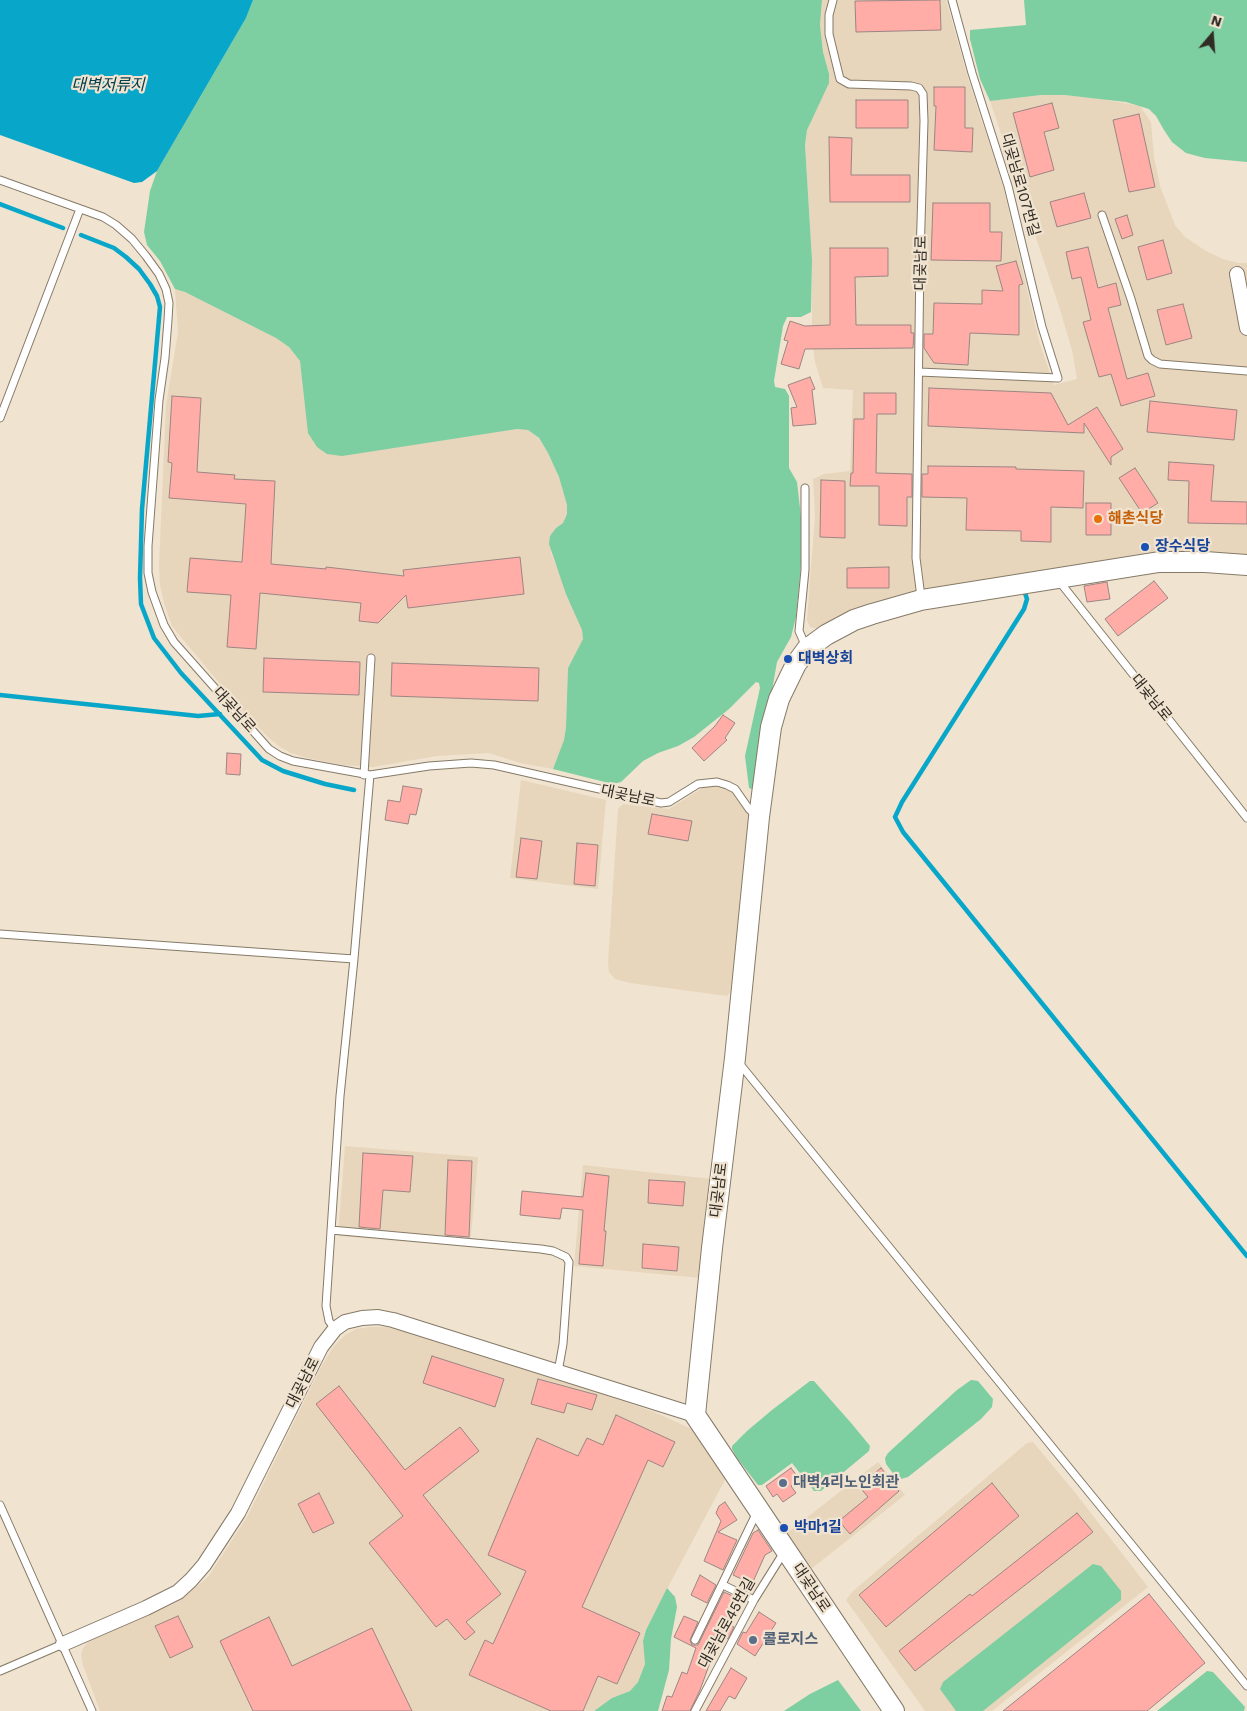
<!DOCTYPE html>
<meta charset="utf-8">
<style>
body{margin:0}
#map{position:relative;width:1247px;height:1711px;overflow:hidden;background:#f0e3d0;font-family:"Work Sans",sans-serif}
canvas{display:block}
.north{position:absolute;left:1187px;top:10px;width:50px;height:50px;-webkit-text-stroke:4px #f0e3d0;paint-order:stroke;rotate:18deg;font-size:14px;font-weight:700;line-height:20px;text-align:center;color:#302b24}
.north::after{content:'';display:block;margin:auto;width:18px;height:22px;background:#302b24;clip-path:polygon(50% 0,100% 100%,50% 72%,0 100%)}
</style>
<div id="map">
<canvas width="1247" height="1711"></canvas>
<div class="north">N</div>
</div>
<script>
const context = document.querySelector('canvas').getContext('2d');
context.lineJoin = 'round';
function fill(path, color) { context.fillStyle = color; context.fill(path, 'evenodd'); }
const poly = rows => new Path2D(rows.map(r => 'M' + r).join(''));
function strokePath(path, color, width, dash) { context.strokeStyle = color; context.lineWidth = width; context.lineCap = dash ? 'butt' : 'round'; context.setLineDash(dash || []); context.stroke(path); }
function write(font, color, halo, rows, align = 'center') {
  context.font = font + ' "Work Sans","Noto Sans KR",sans-serif'; context.lineWidth = 4.5; context.setLineDash([]); context.textBaseline = 'middle'; context.strokeStyle = halo; context.fillStyle = color; for (const [text, x, y, turn = 0] of rows) {
    context.save(); context.translate(x, y); context.rotate((+turn || 0) * Math.PI / 180); context.textAlign = isNaN(turn) ? turn : align; if (halo) context.strokeText(text, 0, 0); context.fillText(text, 0, 0); context.restore();
  }
}
const built = poly([
 [822,0,946,0,968,78,1003,186,1039,341,1054,385,1077,379,1072,350,1058,303,990,101,1041,95,1065,95,1091,97,1140,106,1151,122,1154,157,1160,186,1175,225,1185,237,1206,251,1223,259,1238,263,1247,263,1247,555,1182,553,819,629,810,627,807,620,815,516,813,479,824,474,850,471,853,390,823,388,815,362,812,340,812,260,805,145,807,130,829,74,823,52,820,25],
 [175,289,185,292,276,338,289,347,300,361,303,383,342,455,517,429,528,430,538,438,548,453,559,477,567,505,567,514,563,523,556,528,551,553,582,630,583,639,568,668,566,727,564,740,553,769,520,763,489,753,437,756,373,767,343,765,307,758,291,753,280,747,268,737,243,711,185,642,172,626,164,603,160,585,159,566,166,405,178,332],
 [521,780,606,800,598,889,510,878],
 [711,786,723,787,730,790,752,816,734,988,727,996,630,983,615,979,609,972,608,963,618,809,623,804,669,809,704,787],
 [345,1146,478,1157,470,1247,338,1236],
 [583,1165,712,1179,701,1278,574,1266],
 [370,1327,389,1327,608,1396,654,1412,694,1430,727,1476,658,1606,646,1630,643,1641,645,1664,638,1682,630,1691,612,1698,594,1711,100,1711,83,1665,81,1655,83,1648,88,1642,96,1638,176,1603,208,1577,247,1517,321,1367,334,1346,345,1335,356,1329],
 [1033,1442,1073,1490,1148,1587,992,1711,925,1711,846,1600,852,1592,1027,1443],
 [878,1462,905,1495,811,1569,787,1533]
]);
const green = poly([
 [253,0,822,0,820,25,823,52,829,74,829,83,807,130,805,145,812,260,811,312,801,317,787,317,783,326,774,381,775,387,785,389,789,396,789,468,797,482,801,517,801,564,798,597,796,617,791,637,777,662,755,787,752,789,749,788,745,756,760,688,759,683,756,682,729,709,694,737,678,746,658,753,643,761,621,782,613,784,553,769,564,740,566,727,568,668,583,639,582,630,566,594,549,544,550,536,556,528,563,523,567,514,567,505,559,477,548,453,539,438,528,430,517,429,342,456,327,454,317,447,308,433,300,361,289,347,276,338,185,292,175,289,160,261,147,245,144,232,150,191,157,171,246,18],
 [1024,0,1247,0,1247,162,1205,158,1186,153,1172,142,1164,130,1156,116,1149,109,1126,102,1065,95,1041,95,990,101,980,79,970,39,970,30,1026,25],
 [971,1380,978,1381,993,1399,992,1407,981,1419,908,1477,901,1479,895,1476,886,1464,885,1458,888,1453,957,1390],
 [810,1381,814,1381,852,1424,870,1446,869,1451,821,1491,814,1491,792,1463,762,1485,758,1485,737,1458,732,1449,732,1446,747,1431,772,1410],
 [1093,1564,1101,1566,1121,1591,1121,1600,983,1711,956,1711,940,1689,943,1682],
 [667,1588,675,1597,677,1607,671,1639,669,1670,658,1711,594,1711,612,1698,630,1691,638,1682,645,1664,643,1641,646,1630],
 [1207,1671,1213,1672,1245,1707,1244,1711,1157,1711],
 [838,1680,861,1711,784,1711,810,1694]
]);
const water = poly([
 [0,0,253,0,246,18,157,171,142,182,134,183,0,135]
]);
const stream = poly([
 [0,204,63,228],
 [81,235,114,248,126,257,139,269,150,284,157,296,160,307,142,509,140,578,141,604,154,638,181,673,262,760,283,771,325,784,354,790],
 [1025,593,1027,599,1024,609,902,802,895,817,903,832,1247,1256],
 [0,695,198,716,220,714]
]);
const building = poly([
 [940,0,941,30,856,32,855,1,940,0],
 [934,87,965,87,965,128,973,128,972,152,934,150,936,106,934,106,934,87],
 [856,100,908,100,908,128,856,128,856,100],
 [1052,103,1059,128,1044,132,1054,170,1030,177,1013,113,1052,103],
 [1139,114,1155,187,1129,192,1113,120,1139,114],
 [829,137,852,138,851,175,910,175,910,202,830,202,829,137],
 [1084,193,1091,218,1057,227,1050,202,1084,193],
 [933,203,990,203,990,232,1002,232,1001,261,931,260,933,203],
 [1127,215,1133,235,1122,239,1115,219,1127,215],
 [1163,240,1172,273,1147,280,1138,247,1163,240],
 [1088,247,1098,288,1116,283,1121,305,1108,308,1127,379,1148,373,1155,396,1121,406,1111,374,1099,377,1083,322,1091,320,1081,277,1072,279,1066,252,1088,247],
 [830,248,888,248,888,276,855,277,856,325,911,325,911,333,914,333,913,348,805,349,799,369,781,364,788,341,784,340,790,321,805,326,830,325,830,248],
 [1016,261,1023,284,1019,285,1019,335,970,333,968,365,934,363,924,348,924,334,933,334,934,303,982,304,982,290,1003,291,996,266,1016,261],
 [1183,304,1192,338,1166,345,1157,310,1183,304],
 [810,377,815,389,812,390,816,424,793,426,791,408,797,407,788,385,810,377],
 [929,388,1051,393,1068,425,1097,407,1123,449,1111,457,1111,465,1084,423,1084,433,928,426,929,388],
 [864,393,896,393,896,414,877,414,876,473,912,474,912,497,907,497,907,526,879,525,879,486,850,486,851,473,853,473,854,419,864,419,864,393],
 [172,396,201,398,197,472,235,475,234,479,275,481,271,564,326,569,326,567,404,576,403,570,520,557,524,594,408,608,406,595,378,623,359,621,361,603,260,593,256,649,227,647,231,595,187,592,190,558,242,562,246,504,169,498,172,463,168,462,172,396],
 [1150,401,1237,410,1234,440,1147,432,1150,401],
 [1169,462,1214,465,1211,501,1247,502,1247,524,1188,523,1189,481,1168,480,1169,462],
 [928,466,1016,467,1016,469,1084,471,1083,508,1051,507,1051,542,1021,541,1021,531,966,530,967,498,922,497,922,474,928,474,928,466],
 [1135,468,1158,503,1142,513,1119,478,1135,468],
 [821,480,845,481,845,538,820,537,821,480],
 [1086,503,1111,503,1111,535,1086,535,1086,503],
 [889,567,889,588,847,588,847,568,889,567],
 [1154,581,1168,598,1118,636,1105,619,1154,581],
 [1107,582,1110,599,1087,602,1084,586,1107,582],
 [264,658,360,662,359,695,263,692,264,658],
 [392,663,539,668,538,701,391,696,392,663],
 [723,715,735,723,725,738,727,740,704,761,692,748,715,726,723,715],
 [227,753,241,754,240,775,226,774,227,753],
 [403,786,422,789,416,815,410,814,408,824,385,820,388,800,400,802,403,786],
 [652,814,692,821,688,841,648,834,652,814],
 [521,838,542,841,537,879,516,877,521,838],
 [577,843,598,845,595,886,574,884,577,843],
 [363,1153,413,1156,410,1192,383,1190,380,1229,359,1227,363,1153],
 [448,1160,472,1161,469,1237,445,1235,448,1160],
 [586,1173,609,1176,604,1231,606,1231,603,1266,579,1264,583,1210,562,1208,560,1219,520,1215,522,1191,583,1197,586,1173],
 [649,1180,685,1182,683,1206,648,1203,649,1180],
 [643,1244,679,1247,677,1271,642,1268,643,1244],
 [432,1356,504,1379,495,1407,423,1383,432,1356],
 [538,1379,597,1395,592,1410,567,1403,564,1413,531,1404,538,1379],
 [339,1386,405,1470,460,1427,479,1451,423,1495,501,1594,466,1622,475,1632,465,1640,447,1619,436,1627,369,1543,403,1516,316,1404,339,1386],
 [616,1415,675,1442,663,1467,648,1460,582,1607,640,1633,617,1684,598,1676,583,1711,551,1711,469,1675,485,1640,493,1644,526,1571,488,1555,537,1438,578,1456,587,1438,603,1445,616,1415],
 [791,1468,800,1480,791,1486,796,1493,783,1502,777,1494,773,1497,766,1486,791,1468],
 [881,1468,899,1491,850,1534,839,1521,868,1497,859,1486,881,1468],
 [992,1483,1019,1516,886,1627,859,1595,992,1483],
 [319,1493,334,1523,313,1533,298,1504,319,1493],
 [725,1502,737,1520,718,1532,737,1540,723,1570,704,1561,721,1521,716,1513,719,1506,725,1502],
 [1077,1513,1093,1532,915,1671,899,1651,970,1594,972,1596,1077,1513],
 [758,1530,772,1551,765,1555,752,1584,733,1575,753,1533,758,1530],
 [700,1575,716,1585,707,1603,691,1595,700,1575],
 [724,1592,737,1598,730,1611,733,1612,727,1623,734,1627,728,1639,722,1635,715,1649,700,1690,690,1711,662,1711,667,1696,672,1697,682,1672,687,1674,696,1648,674,1637,684,1616,698,1622,690,1640,692,1645,698,1645,724,1592],
 [1149,1594,1205,1663,1147,1711,1003,1711,1149,1594],
 [759,1612,776,1623,755,1656,737,1644,743,1632,746,1633,759,1612],
 [178,1616,193,1647,170,1658,155,1626,178,1616],
 [269,1617,292,1666,372,1628,412,1711,253,1711,220,1641,269,1617],
 [731,1668,747,1678,735,1699,729,1696,720,1711,706,1711,731,1668]
]);
const lane = poly([
 [833,0,829,15,829,34,840,79,849,84,911,86,919,88,923,94,924,121,920,257,916,558,921,597],
 [0,180,103,217,116,225,132,239,146,256,159,274,166,289,169,303,168,320,165,358,159,400,148,546,148,573,152,592,164,625,174,642,269,749,280,756,293,761,370,775,429,766,471,763,494,765,661,803,669,802,698,784,717,782,727,785,735,789,749,809,756,815],
 [1102,215,1131,299,1148,356,1152,360,1160,364,1247,371],
 [919,372,1058,378,1042,327,1008,186,972,73,952,0],
 [0,418,80,209],
 [805,488,805,570,799,631,806,647],
 [1059,581,1247,818],
 [364,775,371,658],
 [0,934,354,959],
 [739,1063,1247,1686],
 [331,1230,541,1249,553,1251,566,1257,569,1262,563,1344,558,1372],
 [335,1329,329,1321,326,1306,340,1096,354,959,370,775],
 [0,1505,92,1711],
 [723,1585,754,1600],
 [695,1640,757,1512],
 [0,1671,63,1644],
 [695,1711,754,1600,784,1552]
]);
const street = poly([
 [1237,274,1247,328],
 [63,1644,146,1608,178,1592,191,1580,204,1565,238,1513,321,1347,335,1329,345,1322,362,1318,378,1317,393,1320,695,1415]
]);
const secondary = poly([
 [894,1711,695,1415,712,1248,735,1058,759,817,771,727,779,699,796,664,807,649,826,635,854,620,872,614,921,600,1159,562,1205,562,1247,565]
]);
const markers = [
 [1098,519,5,"#e8710a"],
 [1145,547,5,"#1a4fb4"],
 [788,659,5,"#1a4fb4"],
 [783,1483,5,"#5c6f8a"],
 [784,1528,5,"#1a4fb4"],
 [753,1640,5,"#5c6f8a"]
];
const streetNames = [
 ["대곶남로107번길",1020,185,74],
 ["대곶남로",921,263,-89],
 ["대곶남로",1151,698,51],
 ["대곶남로",234,710,48],
 ["대곶남로",628,796,12],
 ["대곶남로",719,1190,-83],
 ["대곶남로",303,1383,-63],
 ["대곶남로",811,1588,56],
 ["대곶남로45번길",727,1623,-61]
];
const foodNames = [
 ["해촌식당",1108,519]
];
const transitNames = [
 ["장수식당",1155,547],
 ["대벽상회",798,659],
 ["박마1길",794,1528]
];
const serviceNames = [
 ["대벽4리노인회관",793,1483],
 ["콜로지스",763,1640]
];
const waterNames = [
 ["대벽저류지",108,85]
];
fill(built, '#e7d6bc');
fill(green, '#7dcea0');
fill(water, '#08a7c9');
strokePath(stream, '#08a7c9', 4.5);
fill(building, '#ffada6');
strokePath(building, '#9d8583', 1);
strokePath(lane, '#857a68', 9);
strokePath(street, '#857a68', 16);
strokePath(secondary, '#857a68', 22);
strokePath(lane, '#fff', 7);
strokePath(street, '#fff', 14);
strokePath(secondary, '#fff', 20);
for (const [x, y, r, color] of markers) { const dot = new Path2D(); dot.arc(x, y, r, 0, 2 * Math.PI); context.fillStyle = color; context.fill(dot); strokePath(dot, '#f0e3d0', 2); }
write('15px', '#302b24', '#f0e3d0', streetNames);
write('bold 15px', '#c56008', '#f0e3d0', foodNames, 'left');
write('bold 15px', '#164399', '#f0e3d0', transitNames, 'left');
write('bold 15px', '#4e5e75', '#f0e3d0', serviceNames, 'left');
write('italic 16px', '#03404e', '#f0e3d0', waterNames);
</script>
